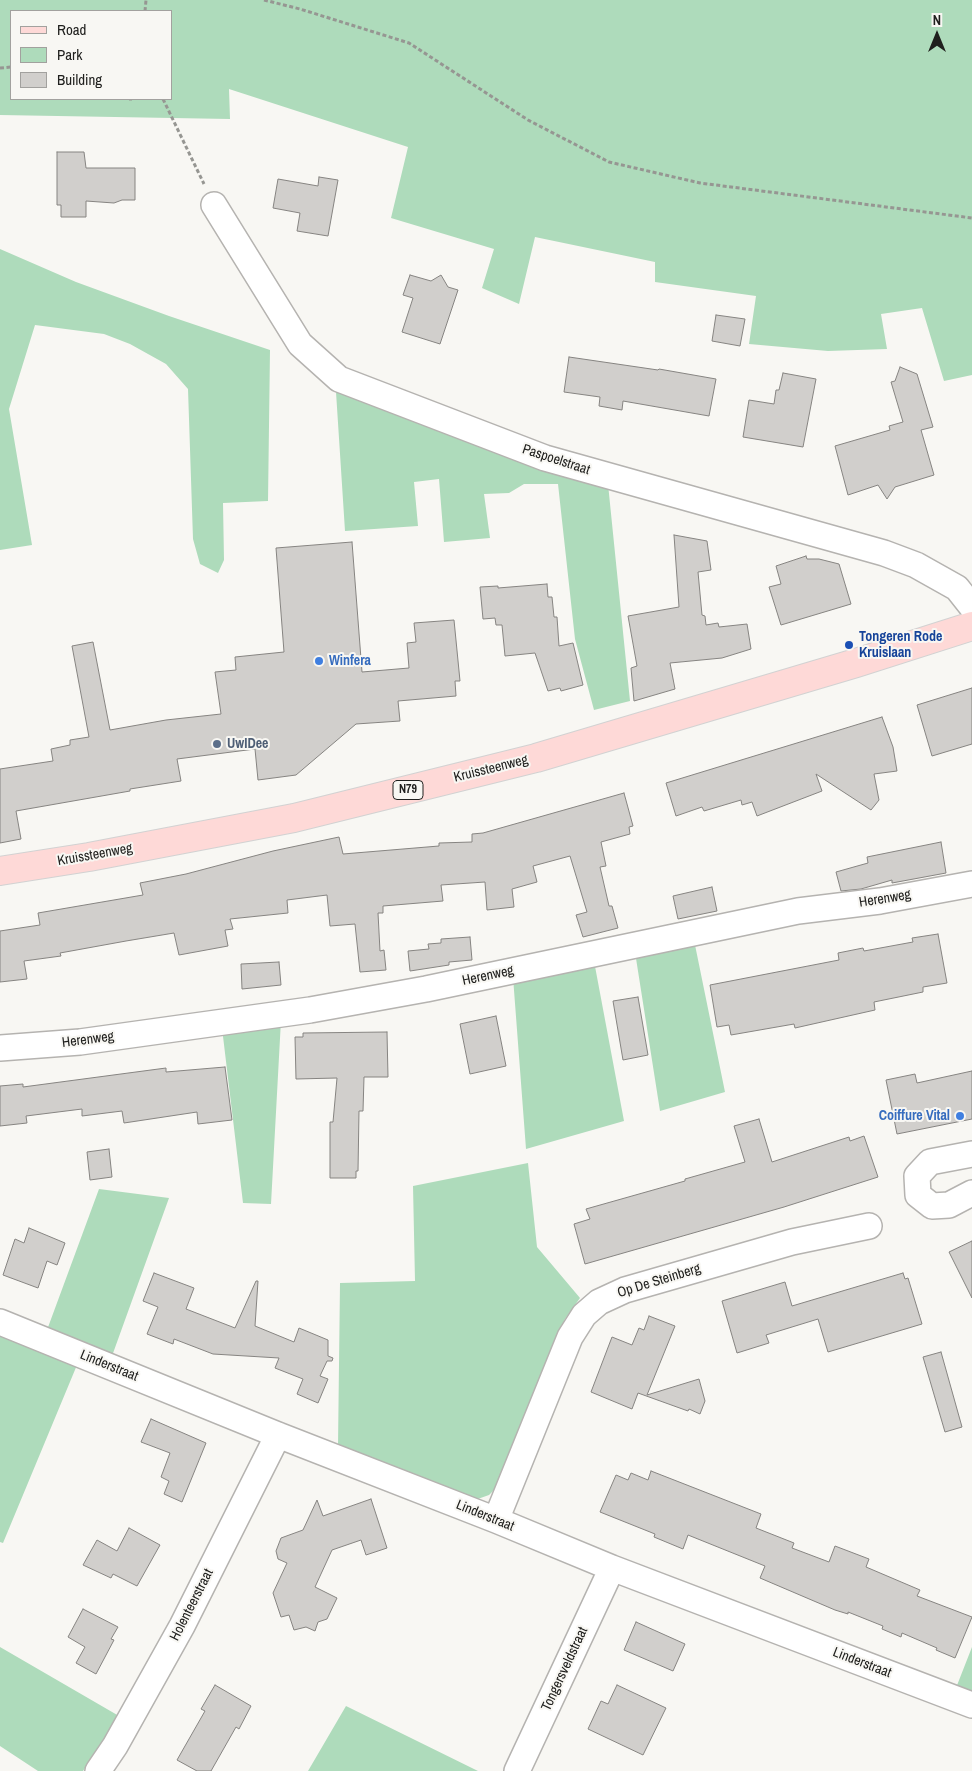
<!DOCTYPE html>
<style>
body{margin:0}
#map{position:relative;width:972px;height:1771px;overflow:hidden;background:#f8f7f3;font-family:"Archivo Narrow",sans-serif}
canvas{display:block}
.legend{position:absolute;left:10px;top:10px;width:162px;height:90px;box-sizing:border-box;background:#f8f7f3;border:1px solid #a2a19e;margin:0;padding:6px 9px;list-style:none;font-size:15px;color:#20201e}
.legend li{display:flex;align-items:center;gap:10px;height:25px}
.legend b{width:25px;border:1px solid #a2a19e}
.north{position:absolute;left:912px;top:10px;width:50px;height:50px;-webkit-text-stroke:4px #f8f7f3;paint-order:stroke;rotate:0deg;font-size:14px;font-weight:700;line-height:20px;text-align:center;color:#20201e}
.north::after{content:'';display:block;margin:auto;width:18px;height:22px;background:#20201e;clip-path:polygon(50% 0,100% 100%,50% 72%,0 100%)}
</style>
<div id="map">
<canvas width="972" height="1771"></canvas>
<ul class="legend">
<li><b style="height:6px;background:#fed9d7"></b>Road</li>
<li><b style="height:14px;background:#aedbbb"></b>Park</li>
<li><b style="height:14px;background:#d1cfcc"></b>Building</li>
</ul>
<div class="north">N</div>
</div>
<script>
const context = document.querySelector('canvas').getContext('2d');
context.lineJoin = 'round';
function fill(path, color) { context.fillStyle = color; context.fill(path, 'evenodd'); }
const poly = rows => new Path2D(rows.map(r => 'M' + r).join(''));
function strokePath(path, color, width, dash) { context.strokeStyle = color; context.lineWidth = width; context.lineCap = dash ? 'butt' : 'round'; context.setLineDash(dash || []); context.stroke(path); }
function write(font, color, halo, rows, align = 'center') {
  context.font = font + ' "Archivo Narrow",sans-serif'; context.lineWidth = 4; context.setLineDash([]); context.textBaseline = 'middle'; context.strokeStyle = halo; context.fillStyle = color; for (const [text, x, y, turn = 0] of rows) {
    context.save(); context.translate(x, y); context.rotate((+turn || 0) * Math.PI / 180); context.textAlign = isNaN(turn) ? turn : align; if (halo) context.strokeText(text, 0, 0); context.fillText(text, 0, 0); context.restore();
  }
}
const green = poly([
 [0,0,972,0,972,375,944,381,922,308,881,314,887,349,828,351,749,344,756,296,655,282,655,262,535,237,519,304,482,288,494,249,391,218,408,147,229,89,230,119,0,115],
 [11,11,171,11,171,99,11,99],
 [0,249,76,282,169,316,270,350,268,501,223,503,224,560,218,573,200,564,193,539,188,389,166,364,130,344,104,334,35,325,9,409,32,545,0,550],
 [336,392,537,463,608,484,630,701,594,710,575,639,558,484,524,484,509,493,484,494,490,538,444,542,439,479,414,482,418,526,345,531],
 [694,940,725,1092,660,1111,635,952],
 [594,961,624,1121,526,1149,513,977],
 [281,1020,271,1204,243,1203,222,1028],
 [528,1163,537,1247,580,1298,565,1319,499,1485,489,1495,472,1501,338,1446,340,1283,415,1281,413,1186],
 [99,1189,169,1198,112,1356,47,1330],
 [0,1328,77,1365,3,1543,0,1542],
 [0,1647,119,1716,83,1771,38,1771,0,1746],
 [972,1647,972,1700,954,1693],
 [346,1706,478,1771,308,1771]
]);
const building = poly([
 [57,152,84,152,86,168,135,168,135,200,122,200,114,203,86,201,86,217,61,217,61,205,57,205,57,152],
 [319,177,338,180,328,236,297,231,300,213,273,208,278,179,318,186,319,177],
 [410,275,431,281,441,275,448,287,458,290,440,344,402,332,413,298,403,295,410,275],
 [716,315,745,319,740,346,712,341,716,315],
 [569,357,658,370,659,369,716,379,709,416,623,401,622,410,599,406,600,397,564,392,569,357],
 [900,367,917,374,933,427,921,430,934,475,895,487,887,499,878,485,848,495,835,446,890,430,889,426,903,422,891,382,895,381,900,367],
 [783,373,816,379,803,447,743,437,749,400,774,404,776,390,779,390,783,373],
 [674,535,707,541,711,570,698,572,702,615,705,616,706,625,718,623,719,627,747,624,751,649,722,658,670,663,675,689,634,701,631,668,637,666,628,616,679,607,674,535],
 [352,542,362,672,409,668,407,643,416,642,414,623,454,620,460,681,455,681,456,696,398,701,400,721,356,724,296,775,258,780,255,749,177,759,181,781,130,789,130,791,16,811,21,839,0,843,0,769,53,761,51,749,70,745,70,740,89,737,72,646,93,642,110,730,166,720,221,714,215,672,236,670,235,657,284,652,276,548,352,542],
 [806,556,807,559,819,559,839,564,851,604,781,625,769,587,781,584,776,566,806,556],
 [547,584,548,597,552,597,554,617,557,617,559,646,573,643,583,685,561,691,560,688,548,691,535,653,505,656,502,625,496,625,495,618,483,619,480,587,498,586,498,588,547,584],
 [972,688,972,744,932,756,917,705,972,688],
 [882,717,893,747,897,771,874,774,879,800,871,810,816,774,822,791,757,816,752,802,742,805,741,800,704,811,702,807,676,816,666,783,882,717],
 [624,793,633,826,629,827,630,834,601,842,606,866,600,867,609,906,612,906,618,928,583,937,576,915,587,912,570,856,533,866,537,882,512,889,514,907,487,910,485,882,441,885,443,901,383,906,383,913,378,913,380,951,384,950,386,970,360,972,355,924,330,926,327,895,287,900,288,913,230,919,233,929,225,930,228,946,179,955,174,933,126,941,60,953,61,956,24,961,27,979,0,982,0,931,40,925,38,913,143,895,140,883,186,874,273,851,339,837,343,854,439,846,439,843,472,842,472,834,483,833,624,793],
 [941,842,946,873,892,883,892,880,861,889,841,891,836,872,868,863,867,857,941,842],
 [712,887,717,911,678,919,673,896,712,887],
 [938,934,947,983,923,987,923,992,874,1002,875,1010,795,1028,794,1024,731,1035,729,1025,717,1027,710,985,839,960,838,953,863,948,864,951,913,942,912,938,938,934],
 [470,937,472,960,449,962,449,965,410,971,408,951,429,949,428,944,441,943,441,939,470,937],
 [279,962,281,985,242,989,241,964,279,962],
 [638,997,648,1055,623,1060,613,1001,638,997],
 [496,1016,506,1066,470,1074,460,1024,496,1016],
 [387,1032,388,1077,364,1077,363,1111,359,1111,358,1171,356,1171,356,1178,330,1178,330,1122,333,1122,337,1078,296,1079,295,1037,303,1037,303,1033,387,1032],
 [225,1067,232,1120,198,1124,197,1112,124,1123,122,1111,82,1116,82,1109,26,1116,27,1123,0,1126,0,1086,23,1084,23,1087,166,1068,166,1072,225,1067],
 [972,1071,972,1119,897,1134,886,1080,915,1074,917,1083,972,1071],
 [759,1119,772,1162,849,1137,850,1141,864,1136,878,1177,784,1207,585,1264,574,1224,590,1219,586,1209,685,1181,685,1179,745,1162,734,1126,759,1119],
 [109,1149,112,1177,90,1180,87,1152,109,1149],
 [29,1228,65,1243,57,1265,47,1261,38,1288,3,1275,15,1239,24,1243,29,1228],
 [972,1241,972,1298,949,1252,972,1241],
 [154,1273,194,1288,186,1309,235,1328,256,1281,258,1281,255,1326,294,1342,299,1328,328,1340,328,1356,333,1358,332,1361,327,1361,320,1376,328,1379,318,1403,297,1394,303,1379,275,1368,279,1358,213,1354,174,1339,173,1344,147,1334,158,1307,143,1301,154,1273],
 [903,1273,905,1279,908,1278,922,1324,828,1352,818,1319,766,1335,769,1343,737,1353,722,1301,785,1282,792,1306,903,1273],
 [649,1316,675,1326,647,1395,699,1379,705,1401,700,1414,689,1409,688,1411,638,1393,632,1409,591,1392,612,1337,632,1345,639,1328,644,1330,649,1316],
 [941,1352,962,1427,945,1432,923,1357,941,1352],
 [151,1419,206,1443,182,1502,164,1494,169,1481,161,1477,170,1453,141,1442,151,1419],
 [651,1471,761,1514,756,1528,794,1543,792,1548,829,1562,835,1546,869,1559,866,1567,920,1590,917,1596,972,1617,955,1658,936,1650,937,1648,902,1633,901,1637,882,1629,883,1626,848,1612,848,1614,835,1610,760,1578,765,1566,688,1535,683,1549,654,1537,655,1534,600,1512,616,1475,628,1480,631,1473,648,1480,651,1471],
 [371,1499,387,1548,366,1555,361,1540,332,1550,315,1587,337,1598,327,1619,318,1622,315,1631,306,1627,294,1630,289,1615,281,1617,273,1593,287,1563,278,1559,276,1551,281,1538,303,1530,317,1500,323,1516,371,1499],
 [129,1528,160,1545,137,1586,113,1574,111,1578,83,1565,97,1540,117,1551,129,1528],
 [83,1609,118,1627,111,1639,114,1640,96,1674,76,1663,85,1647,68,1637,83,1609],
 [636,1622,685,1644,673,1671,624,1650,636,1622],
 [215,1685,251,1706,239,1729,236,1727,211,1771,197,1771,177,1760,205,1711,201,1709,215,1685],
 [617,1685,666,1708,643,1755,588,1729,601,1701,608,1704,617,1685]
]);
const path = poly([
 [264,0,300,9,409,43,528,120,609,162,700,183,972,218],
 [145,11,146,0],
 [0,68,11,67],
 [129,99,132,99],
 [163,99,204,184]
]);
const minor = poly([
 [214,205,300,344,339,379,545,458,884,553,916,565,957,588,972,607],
 [0,1048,80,1042,310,1010,426,989,798,911,880,901,972,884],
 [972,1154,930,1162,917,1176,918,1195,932,1206,949,1205,972,1193],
 [0,1322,278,1435,496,1520,612,1568,972,1705],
 [496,1520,570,1337,584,1315,599,1302,625,1290,792,1242,869,1226],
 [98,1771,115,1746,182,1626,278,1435],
 [517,1771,612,1568]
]);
const major = poly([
 [0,871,89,857,294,818,536,758,856,663,972,626]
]);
const markers = [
 [849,645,5,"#1a4fb4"],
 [319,661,5,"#3f7fe0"],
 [217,744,5,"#5c6f8a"],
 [960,1116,5,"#3f7fe0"]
];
const shields = [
 [408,790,30]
];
const shieldNames = [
 ["N79",408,790]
];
const streetNames = [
 ["Paspoelstraat",556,460,18],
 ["Kruissteenweg",491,769,-14],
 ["Kruissteenweg",95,855,-10],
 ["Herenweg",885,899,-9],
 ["Herenweg",488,976,-12],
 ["Herenweg",88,1040,-7],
 ["Op De Steinberg",659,1281,-17],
 ["Linderstraat",109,1366,22],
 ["Linderstraat",485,1516,22],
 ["Holenteerstraat",192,1605,-63],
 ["Linderstraat",862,1663,21],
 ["Tongersveldstraat",565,1669,-65]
];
const transitNames = [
 ["Tongeren Rode",859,637],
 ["Kruislaan",859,653]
];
const shopNames = [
 ["Winfera",329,661],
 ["Coiffure Vital",950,1116,"right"]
];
const serviceNames = [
 ["UwIDee",227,744]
];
fill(green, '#aedbbb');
fill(building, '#d1cfcc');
strokePath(building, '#868481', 1);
strokePath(minor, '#b5b3b0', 28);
strokePath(major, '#d2d2d2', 30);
strokePath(path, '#969692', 3, [4, 2.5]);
strokePath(minor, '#fff', 25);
strokePath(major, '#fed9d7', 28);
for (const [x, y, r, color] of markers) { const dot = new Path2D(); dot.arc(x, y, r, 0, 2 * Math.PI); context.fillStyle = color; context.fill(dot); strokePath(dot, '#f8f7f3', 2); }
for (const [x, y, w] of shields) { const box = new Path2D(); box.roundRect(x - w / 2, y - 9.5, w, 19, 4); context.fillStyle = '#f8f7f3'; context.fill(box); strokePath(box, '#20201e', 1); }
write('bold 12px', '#20201e', null, shieldNames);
write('14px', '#20201e', '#f8f7f3', streetNames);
write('bold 14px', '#164399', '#f8f7f3', transitNames, 'left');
write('bold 14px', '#366cbe', '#f8f7f3', shopNames, 'left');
write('bold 14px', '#4e5e75', '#f8f7f3', serviceNames, 'left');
</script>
